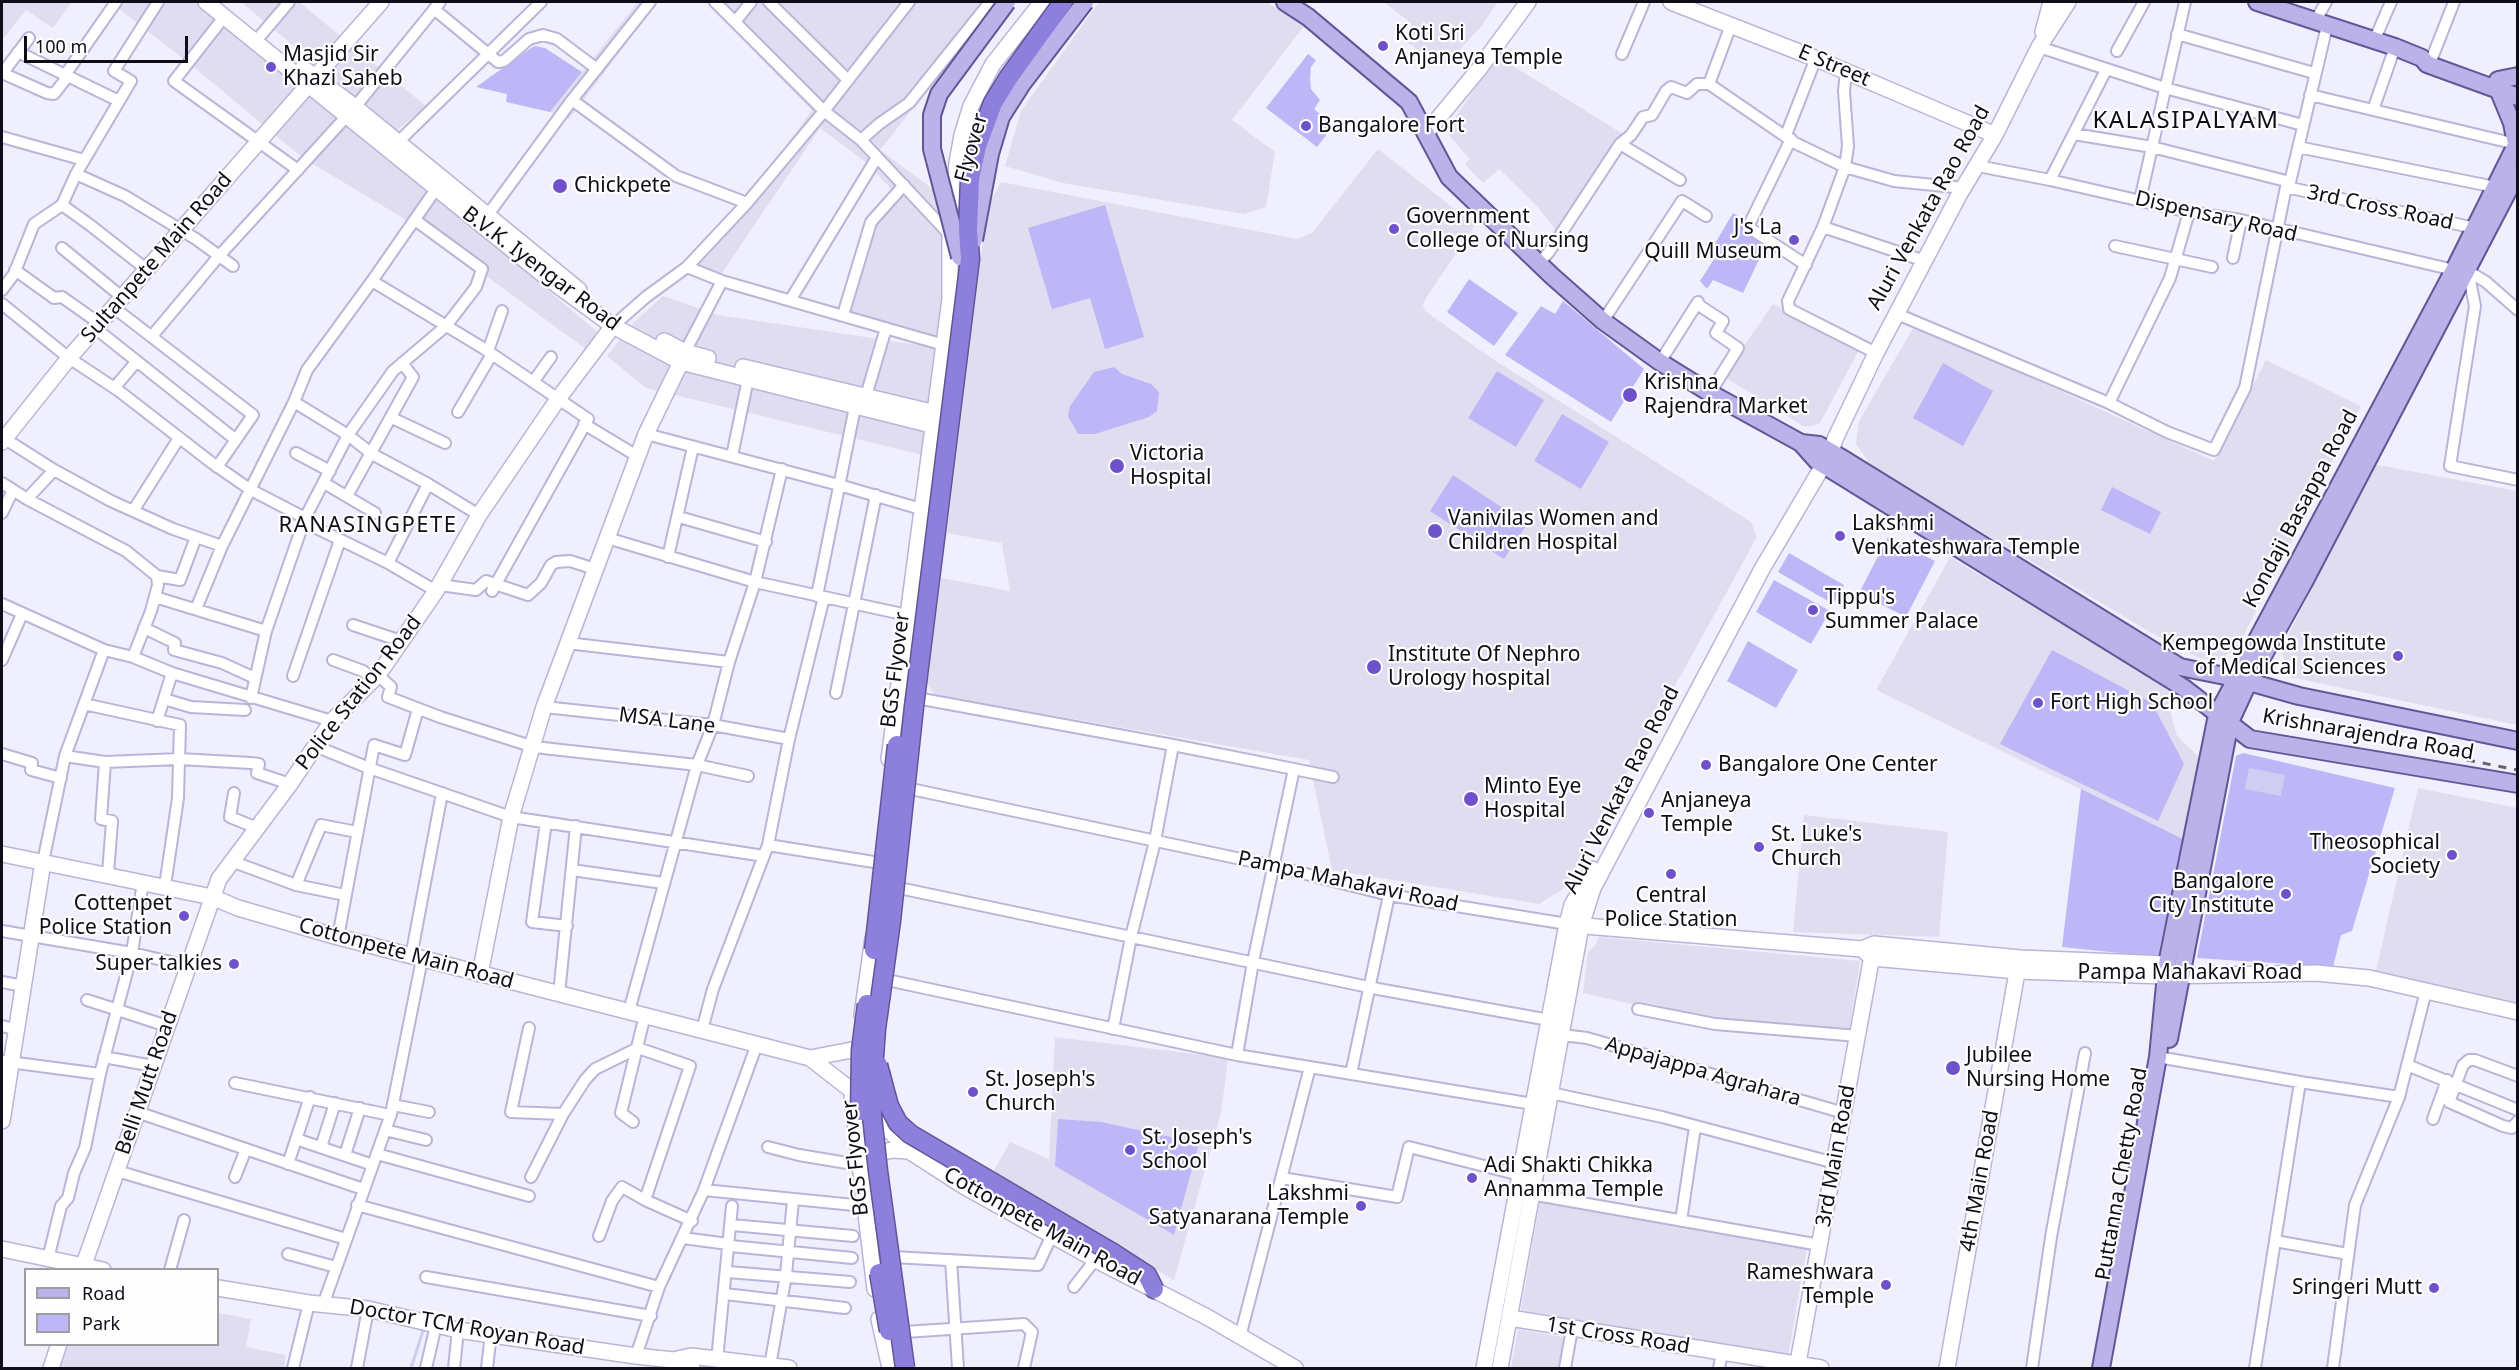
<!DOCTYPE html>
<style>
body{margin:0}
#map{position:relative;width:2519px;height:1370px;overflow:hidden;background:#f0effe;font-family:"Noto Sans",sans-serif}
canvas{display:block}
.frame{position:absolute;inset:0;border:3px solid #0e0d18;pointer-events:none}
.legend{position:absolute;left:24px;top:1268px;width:195px;height:78px;box-sizing:border-box;background:#fefefe;border:2px solid #9e9ea2;margin:0;padding:8px 10px;list-style:none;font-size:18px;color:#0e0d18}
.legend li{display:flex;align-items:center;gap:12px;height:30px}
.legend b{width:30px;border:2px solid #9e9ea2}
.scale{position:absolute;left:24px;top:36px;width:164px;height:27px;box-sizing:border-box;border:3px solid #0e0d18;border-top:0;padding-left:8px;font-size:18px;line-height:21px;white-space:nowrap;color:#0e0d18;-webkit-text-stroke:4px #fefefe;paint-order:stroke}
</style>
<div id="map">
<canvas width="2519" height="1370"></canvas>
<div class="frame"></div>
<ul class="legend">
<li><b style="height:8px;background:#bbb2ea"></b>Road</li>
<li><b style="height:16px;background:#beb7f7"></b>Park</li>
</ul>
<div class="scale">100 m</div>
</div>
<script>
const context = document.querySelector('canvas').getContext('2d');
context.lineJoin = 'round';
function fill(path, color) { context.fillStyle = color; context.fill(path, 'evenodd'); }
const poly = rows => new Path2D(rows.map(r => 'M' + r).join(''));
function strokePath(path, color, width, dash) { context.strokeStyle = color; context.lineWidth = width; context.lineCap = dash ? 'butt' : 'round'; context.setLineDash(dash || []); context.stroke(path); }
function write(font, color, halo, rows, align = 'center') {
  context.font = font + ' "Noto Sans",sans-serif'; context.lineWidth = 4.5; context.setLineDash([]); context.textBaseline = 'middle'; context.strokeStyle = halo; context.fillStyle = color; for (const [text, x, y, turn = 0] of rows) {
    context.save(); context.translate(x, y); context.rotate((+turn || 0) * Math.PI / 180); context.textAlign = isNaN(turn) ? turn : align; if (halo) context.strokeText(text, 0, 0); context.fillText(text, 0, 0); context.restore();
  }
}
const built = poly([
 [2,2,72,2,53,28,26,10,2,40],
 [110,2,205,2,600,334,587,350,428,233,303,158,190,64],
 [241,2,299,2,426,106,396,131],
 [638,2,658,2,569,119,550,112],
 [706,2,997,2,880,150,934,190,941,235,946,247,941,342,840,308,864,226,893,191,868,164,820,128,720,276,686,261,761,181,812,110],
 [1099,2,1267,2,1304,26,1232,120,1275,152,1266,207,1244,214,1063,183,1005,166,1021,111],
 [1384,2,1498,2,1480,28,1443,67,1402,39,1412,24],
 [1497,56,1623,134,1556,230,1537,206,1499,169,1483,183,1465,164,1470,159,1448,134,1448,128],
 [1378,149,1475,225,1426,298,1423,305,1425,311,1488,356,1751,522,1757,537,1563,889,1539,904,1332,870,1309,760,935,695,927,684,941,578,1010,591,1002,543,947,533,987,207,1001,182,1297,239,1312,233],
 [663,296,718,315,939,348,927,456,646,388,607,356,634,322],
 [1773,304,1860,348,1820,423,1812,426,1803,426,1723,376],
 [1915,325,2214,461,2266,360,2361,406,2237,648,2218,660,2199,658,2150,632,1871,466,1856,444,1859,421],
 [2373,464,2517,491,2517,725,2290,677,2281,650],
 [1950,557,2173,691,2171,715,2177,736,2199,757,2183,839,1876,690],
 [2418,788,2517,808,2517,1007,2375,975],
 [1804,815,1948,832,1939,937,1793,932],
 [1599,937,1860,961,1849,1032,1714,1023,1583,993,1588,952,1595,946],
 [1055,1037,1228,1058,1221,1113,1174,1280,992,1174,1010,1142,1049,1159],
 [1540,1201,1807,1247,1788,1357,1521,1310],
 [218,1313,251,1319,246,1347,286,1355,284,1368,60,1368,68,1345,218,1344],
 [1518,1329,1567,1338,1562,1368,1511,1368]
]);
const green = poly([
 [534,46,545,48,582,72,550,112,506,102,507,94,476,87],
 [1308,54,1316,60,1311,67,1310,78,1311,89,1320,100,1314,109,1334,125,1317,147,1266,108],
 [1105,205,1144,337,1105,349,1090,298,1052,309,1028,228],
 [1733,213,1747,221,1767,243,1743,293,1713,280,1707,289,1700,281,1716,256,1710,252],
 [1469,279,1518,313,1494,346,1447,312],
 [1563,301,1644,369,1611,422,1505,355,1541,306,1555,314],
 [1943,363,1993,391,1963,446,1913,418],
 [1114,367,1122,374,1151,384,1159,392,1157,411,1149,417,1095,434,1078,434,1068,416,1070,406,1094,372],
 [1497,371,1544,400,1516,447,1468,418],
 [1562,414,1609,442,1581,489,1534,461],
 [1453,475,1527,524,1504,559,1430,511],
 [2112,487,2161,512,2150,534,2101,510],
 [1888,537,1935,561,1906,617,1859,593],
 [1789,553,1844,585,1833,604,1778,572],
 [1774,580,1830,611,1811,644,1756,612],
 [1748,641,1798,670,1776,708,1727,681],
 [2052,650,2152,703,2184,764,2158,821,2000,744],
 [2243,753,2395,788,2352,931,2341,935,2333,967,2197,958,2236,756],
 [2081,789,2183,839,2158,957,2062,947],
 [1058,1119,1101,1122,1199,1143,1174,1235,1055,1166]
]);
const water = poly([
 [2249,768,2285,775,2281,796,2245,789]
]);
const stream = poly([
 [411,1368,424,1328]
]);
const street = poly([
 [715,2,824,111,861,140,950,235],
 [769,2,847,79],
 [909,2,824,111,747,203,687,267,722,281,944,345],
 [434,9,498,62,504,61,529,39,543,35,557,39,597,69],
 [224,17,174,81,298,170],
 [735,22,751,2],
 [2315,22,2326,2],
 [1731,25,1709,84,1795,143,1845,167,1848,146,1844,91,1846,71],
 [2177,34,2314,73],
 [261,35,289,2],
 [2374,41,2391,2],
 [2039,47,2165,88,2303,125],
 [2117,51,2144,2],
 [18,52,119,101],
 [1622,54,1644,2],
 [2432,58,2454,2],
 [2,73,47,93,54,94,68,76],
 [2,74,29,38],
 [65,75,116,2],
 [2310,95,2516,144],
 [572,100,650,2],
 [2373,110,2395,47],
 [2074,134,2152,147,2290,182],
 [1786,135,1816,58],
 [2,137,84,160],
 [1791,139,1748,227,1806,265],
 [861,140,879,124,909,103,990,2],
 [1620,144,1680,180],
 [394,146,541,2],
 [2298,147,2495,187],
 [1978,166,2050,180,2189,212,2241,220,2454,270,2468,271,2486,282,2518,310],
 [76,174,125,196,196,239,233,266],
 [2050,180,2106,70],
 [2286,187,2475,228],
 [2140,200,2185,2],
 [62,205,90,225,146,269],
 [487,216,572,100,676,176,747,203],
 [1823,227,1925,261],
 [2115,246,2212,267],
 [62,248,122,297],
 [2233,258,2241,220],
 [1539,263,1549,252,1620,144,1631,135,1643,117,1652,115,1666,91,1671,87,1687,93,1697,84,1709,84],
 [15,270,54,298,62,297,99,323],
 [2468,271,2475,306,2450,466,2518,480],
 [372,281,483,348,588,419,492,591],
 [2,290,14,274,34,224,62,205,76,174,131,81,114,71,158,2],
 [791,299,876,159],
 [2,304,69,358,119,391,212,463,251,490,305,518],
 [1697,304,1723,321,1716,333,1738,348,1710,393],
 [113,307,253,415,217,467],
 [1897,314,2109,403,2167,432,2214,450,2245,388,2286,187,2290,182,2327,26],
 [843,315,871,222,904,185],
 [1603,321,1682,201,1706,216],
 [613,326,646,297,687,267],
 [95,328,236,440],
 [152,336,219,256,355,107,440,2],
 [488,351,502,311],
 [685,352,722,281],
 [1876,353,1789,309,1788,301,1823,227,1845,167,1894,181,1964,188],
 [1660,362,1698,302],
 [533,382,551,357],
 [114,388,137,361],
 [866,396,886,328],
 [294,402,348,435,372,454,428,484,479,515],
 [2109,403,2170,278,2189,212],
 [458,412,492,354],
 [392,418,445,443],
 [584,424,637,456],
 [646,434,839,485,921,509],
 [2,437,54,470,111,501,173,529,222,546],
 [296,453,330,471],
 [732,456,748,379],
 [2,483,27,499,126,551,157,576,158,585,151,611,133,657],
 [324,483,375,513],
 [347,496,413,377,402,363],
 [27,499,54,470],
 [133,511,179,438],
 [2,513,13,490],
 [679,517,766,542],
 [304,522,388,563,436,591],
 [607,538,755,582,907,615],
 [668,557,693,447],
 [388,563,428,484],
 [157,576,180,580,196,537],
 [440,585,476,590,486,581,528,595,541,583,551,565,556,562,570,561,595,569],
 [817,596,856,402],
 [155,597,266,631],
 [2,604,104,650,133,657,172,673,332,721],
 [196,609,222,546,294,402,307,370,372,281,436,189],
 [353,625,401,641],
 [144,628,175,643,174,650,222,663,255,678],
 [567,643,729,662],
 [2,660,22,614],
 [333,660,363,671,373,680],
 [378,675,391,687,388,697,440,717,534,747,697,765,748,776],
 [293,676,340,540],
 [836,693,876,495],
 [911,697,1173,745,1294,769,1253,962,1237,1055],
 [251,698,266,631,305,518,348,435,393,371,446,326,476,287,482,269,415,220],
 [164,699,191,707,245,710],
 [84,704,180,725,178,798,165,886],
 [544,707,713,725,789,739],
 [157,721,172,673],
 [315,746,369,768,511,817,764,856],
 [2,754,32,763,31,770,61,778],
 [65,756,105,762,179,759,251,763,259,764,257,773,290,784],
 [105,762,101,819,112,821,108,874],
 [1294,769,1333,777],
 [911,789,1274,866,1389,895,1567,924],
 [234,793,230,817,257,828],
 [546,822,532,922,567,926],
 [768,845,880,863],
 [231,861,296,885,345,895],
 [43,862,65,756,104,650],
 [572,870,663,883],
 [296,885,321,825,357,832],
 [899,888,1378,989,1549,1020],
 [2,931,132,953,188,966],
 [338,937,374,745,405,755,418,709],
 [411,957,442,793],
 [887,980,1237,1055,1533,1104],
 [2,982,24,986],
 [559,994,576,826],
 [87,1000,167,1026],
 [1638,1009,1715,1024,1858,1036],
 [629,1011,697,765,713,725,729,662,755,582,782,469],
 [2,1026,18,1030],
 [529,1028,511,1112,563,1114],
 [1113,1029,1131,937,1155,841,1173,745],
 [702,1030,713,989,768,845,789,739,824,597],
 [1562,1035,1587,1038,1844,1113],
 [104,1057,153,1066],
 [2158,1057,2300,1082,2399,1097],
 [2,1061,100,1074],
 [2407,1065,2518,1110],
 [1351,1074,1389,895],
 [2518,1076,2475,1060,2469,1060,2463,1065,2449,1102,2503,1126,2512,1128,2518,1121],
 [235,1083,390,1115],
 [1551,1093,1662,1117,1835,1163],
 [393,1105,429,1112],
 [137,1112,363,1189],
 [2433,1119,2447,1080],
 [633,1122,621,1113,645,1015],
 [385,1130,426,1140],
 [296,1139,373,1165],
 [321,1147,335,1103],
 [768,1147,799,1155,859,1165],
 [377,1154,529,1196],
 [345,1155,360,1108],
 [288,1164,310,1097],
 [117,1171,346,1239],
 [235,1177,246,1149],
 [531,1177,563,1114,585,1080,595,1069,638,1048,690,1066,645,1200],
 [1282,1178,1397,1197,1409,1147,1520,1175],
 [704,1190,864,1206],
 [1525,1193,1820,1245],
 [357,1205,659,1287],
 [1681,1221,1695,1127],
 [732,1225,853,1236],
 [599,1236,612,1201,622,1187,645,1200,692,1221],
 [683,1238,728,1244],
 [2275,1241,2348,1254],
 [731,1246,852,1258],
 [288,1254,336,1267],
 [893,1257,1038,1265,1052,1235],
 [48,1259,61,1206,68,1198,74,1173,85,1148,100,1074,132,953,143,882],
 [951,1260,958,1368],
 [170,1270,184,1220],
 [728,1272,850,1282],
 [426,1277,651,1316],
 [1074,1287,1095,1260],
 [725,1294,845,1308],
 [323,1305,391,1114,422,959],
 [905,1332,1024,1324,1032,1332,1024,1368],
 [1240,1337,1310,1067],
 [636,1356,659,1287,704,1190,757,1044],
 [717,1360,732,1206],
 [770,1366,786,1275,793,1200],
 [293,1368,309,1303],
 [357,1368,368,1309],
 [426,1368,436,1325],
 [454,1368,458,1330],
 [487,1368,491,1334],
 [1565,1368,1572,1329],
 [1719,1368,1722,1353],
 [2032,1368,2051,1237,2085,1053],
 [2255,1368,2300,1082],
 [2333,1368,2355,1205,2399,1097,2426,991]
]);
const secondary = poly([
 [206,2,546,277,613,326,681,362,943,428],
 [1671,2,1817,59,1995,135],
 [1057,26,1074,2],
 [2043,32,2051,2],
 [303,68,355,107,579,290],
 [1427,132,1479,69,1528,2],
 [664,341,685,352,708,358],
 [743,367,944,415],
 [2,442,69,358,381,2],
 [889,759,950,299,950,235,957,163,962,135,971,106,993,64,1042,2],
 [2,854,212,897,238,908,338,937,810,1058,851,1090,909,1151,965,1187,1098,1261,1207,1317,1295,1368],
 [1573,925,1862,949,1874,944,2020,958,2167,964],
 [1862,949,1872,958,2018,971,2165,976,2316,973,2369,978,2518,1012],
 [480,974,511,817,544,707,646,434,681,362],
 [862,1015,873,938],
 [810,1058,857,1049],
 [852,1098,875,1289],
 [2,1121,43,862],
 [867,1156,892,1150,909,1151],
 [2,1249,103,1270],
 [82,1270,219,879,290,784,332,721,378,675,436,591,479,515,558,399,613,326],
 [218,1288,309,1303,368,1309,458,1330,636,1356,673,1360,691,1356,789,1368],
 [1510,1318,1821,1368],
 [879,1319,890,1368],
 [673,1360,684,1367,692,1368],
 [51,1368,59,1344],
 [1484,1368,1567,924,1572,905,1592,869],
 [1500,1368,1581,926,1593,888,1762,569,1831,452,1835,439,1876,353,1959,195,1995,135,2039,47,2068,2],
 [1797,1368,1873,950],
 [1947,1368,2019,961]
]);
const primary = poly([
 [1285,2,1308,17,1409,102,1449,177,1552,276,1603,321,1660,362,1710,393,1801,443,1817,461,2184,688,2250,739,2518,784],
 [2257,2,2395,47,2422,58,2427,64,2518,97],
 [2498,80,2518,76],
 [2498,89,2512,123,2516,144],
 [1801,443,1819,445,1845,460,2180,667,2235,678,2299,696,2518,741],
 [2169,1039,2230,722,2248,683,2304,582,2518,172],
 [2101,1368,2158,1057,2167,964,2217,715,2454,270,2518,141]
]);
const highway = poly([
 [1113,1253,1147,1275,1154,1289]
]);
const rail = poly([
 [2467,760,2518,770]
]);
const primaryBridge = poly([
 [974,240,990,154,1001,117,1022,84,1085,2],
 [960,257,932,149,932,115,939,94,1007,2]
]);
const highwayBridge = poly([
 [874,950,897,745],
 [878,1065,889,1106,898,1123,910,1134,1113,1253],
 [860,1111,861,1050,867,1004],
 [879,1273,889,1331],
 [905,1368,878,1171,872,1116,872,1085,876,1029,891,921,914,707,970,259,968,230,970,179,977,146,993,103,1009,77,1063,2]
]);
const markers = [
 [1383,46,6,"#6e52cc"],
 [271,67,6,"#6e52cc"],
 [1306,126,6,"#6e52cc"],
 [560,186,8,"#6e52cc"],
 [1394,229,6,"#6e52cc"],
 [1794,240,6,"#6e52cc"],
 [1630,395,8,"#6e52cc"],
 [1117,466,8,"#6e52cc"],
 [1435,531,8,"#6e52cc"],
 [1840,536,6,"#6e52cc"],
 [1813,610,6,"#6e52cc"],
 [2398,656,6,"#6e52cc"],
 [1374,667,8,"#6e52cc"],
 [2038,703,6,"#6e52cc"],
 [1706,765,6,"#6e52cc"],
 [1471,799,8,"#6e52cc"],
 [1649,813,6,"#6e52cc"],
 [1759,847,6,"#6e52cc"],
 [2452,855,6,"#6e52cc"],
 [1671,874,6,"#6e52cc"],
 [2286,894,6,"#6e52cc"],
 [184,916,6,"#6e52cc"],
 [234,964,6,"#6e52cc"],
 [1953,1068,8,"#6e52cc"],
 [973,1092,6,"#6e52cc"],
 [1130,1150,6,"#6e52cc"],
 [1472,1178,6,"#6e52cc"],
 [1361,1206,6,"#6e52cc"],
 [1886,1285,6,"#6e52cc"],
 [2434,1288,6,"#6e52cc"]
];
const poiNames = [
 ["Koti Sri",1395,34],
 ["Anjaneya Temple",1395,58],
 ["Masjid Sir",283,55],
 ["Khazi Saheb",283,79],
 ["Bangalore Fort",1318,126],
 ["Chickpete",574,186],
 ["Government",1406,217],
 ["College of Nursing",1406,241],
 ["J's La",1782,228,"right"],
 ["Quill Museum",1782,252,"right"],
 ["Krishna",1644,383],
 ["Rajendra Market",1644,407],
 ["Victoria",1130,454],
 ["Hospital",1130,478],
 ["Vanivilas Women and",1448,519],
 ["Children Hospital",1448,543],
 ["Lakshmi",1852,524],
 ["Venkateshwara Temple",1852,548],
 ["Tippu's",1825,598],
 ["Summer Palace",1825,622],
 ["Kempegowda Institute",2386,644,"right"],
 ["of Medical Sciences",2386,668,"right"],
 ["Institute Of Nephro",1388,655],
 ["Urology hospital",1388,679],
 ["Fort High School",2050,703],
 ["Bangalore One Center",1718,765],
 ["Minto Eye",1484,787],
 ["Hospital",1484,811],
 ["Anjaneya",1661,801],
 ["Temple",1661,825],
 ["St. Luke's",1771,835],
 ["Church",1771,859],
 ["Theosophical",2440,843,"right"],
 ["Society",2440,867,"right"],
 ["Bangalore",2274,882,"right"],
 ["City Institute",2274,906,"right"],
 ["Central",1671,896,"center"],
 ["Police Station",1671,920,"center"],
 ["Cottenpet",172,904,"right"],
 ["Police Station",172,928,"right"],
 ["Super talkies",222,964,"right"],
 ["Jubilee",1966,1056],
 ["Nursing Home",1966,1080],
 ["St. Joseph's",985,1080],
 ["Church",985,1104],
 ["St. Joseph's",1142,1138],
 ["School",1142,1162],
 ["Adi Shakti Chikka",1484,1166],
 ["Annamma Temple",1484,1190],
 ["Lakshmi",1349,1194,"right"],
 ["Satyanarana Temple",1349,1218,"right"],
 ["Rameshwara",1874,1273,"right"],
 ["Temple",1874,1297,"right"],
 ["Sringeri Mutt",2422,1288,"right"]
];
const streetNames = [
 ["E Street",1834,66,23],
 ["Flyover",972,148,-74],
 ["Aluri Venkata Rao Road",1929,208,-61],
 ["3rd Cross Road",2380,208,12],
 ["Dispensary Road",2216,217,13],
 ["Sultanpete Main Road",157,258,-49],
 ["B.V.K. Iyengar Road",541,269,37],
 ["Kondaji Basappa Road",2301,509,-62],
 ["BGS Flyover",896,670,-83],
 ["Police Station Road",359,693,-52],
 ["MSA Lane",667,721,7],
 ["Krishnarajendra Road",2368,735,10],
 ["Aluri Venkata Rao Road",1622,790,-63],
 ["Pampa Mahakavi Road",1348,882,12],
 ["Cottonpete Main Road",406,954,15],
 ["Pampa Mahakavi Road",2190,973],
 ["Appajappa Agrahara",1703,1072,16],
 ["Belli Mutt Road",147,1083,-71],
 ["3rd Main Road",1836,1156,-80],
 ["BGS Flyover",856,1158,-96],
 ["Puttanna Chetty Road",2122,1174,-80],
 ["4th Main Road",1980,1181,-80],
 ["Cottonpete Main Road",1042,1227,29],
 ["Doctor TCM Royan Road",467,1328,10],
 ["1st Cross Road",1618,1336,9]
];
const neighbourhoodNames = [
 ["RANASINGPETE",368,526]
];
const quarterNames = [
 ["KALASIPALYAM",2186,121]
];
fill(built, '#dfddef');
fill(green, '#beb7f7');
fill(water, '#d0cdf2');
strokePath(stream, '#d0cdf2', 3);
strokePath(street, '#b8b5d8', 14);
strokePath(secondary, '#b8b5d8', 18);
strokePath(primary, '#615797', 20);
strokePath(highway, '#615797', 21);
strokePath(street, '#fff', 10);
strokePath(secondary, '#fff', 15);
strokePath(primary, '#bbb2ea', 16);
strokePath(highway, '#8d7fdc', 18);
strokePath(rail, '#656471', 3, [8, 8]);
strokePath(primaryBridge, '#615797', 20, []);
strokePath(highwayBridge, '#615797', 21, []);
strokePath(primaryBridge, '#bbb2ea', 16);
strokePath(highwayBridge, '#8d7fdc', 18);
for (const [x, y, r, color] of markers) { const dot = new Path2D(); dot.arc(x, y, r, 0, 2 * Math.PI); context.fillStyle = color; context.fill(dot); strokePath(dot, '#fefefe', 2); }
write('21px', '#0e0d18', '#fefefe', poiNames, 'left');
write('21px', '#0e0d18', '#fefefe', streetNames);
context.letterSpacing = '1.5px';
write('22px', '#0e0d18', '#fefefe', neighbourhoodNames);
context.letterSpacing = '0px';
context.letterSpacing = '1.5px';
write('24px', '#0e0d18', '#fefefe', quarterNames);
context.letterSpacing = '0px';
</script>
